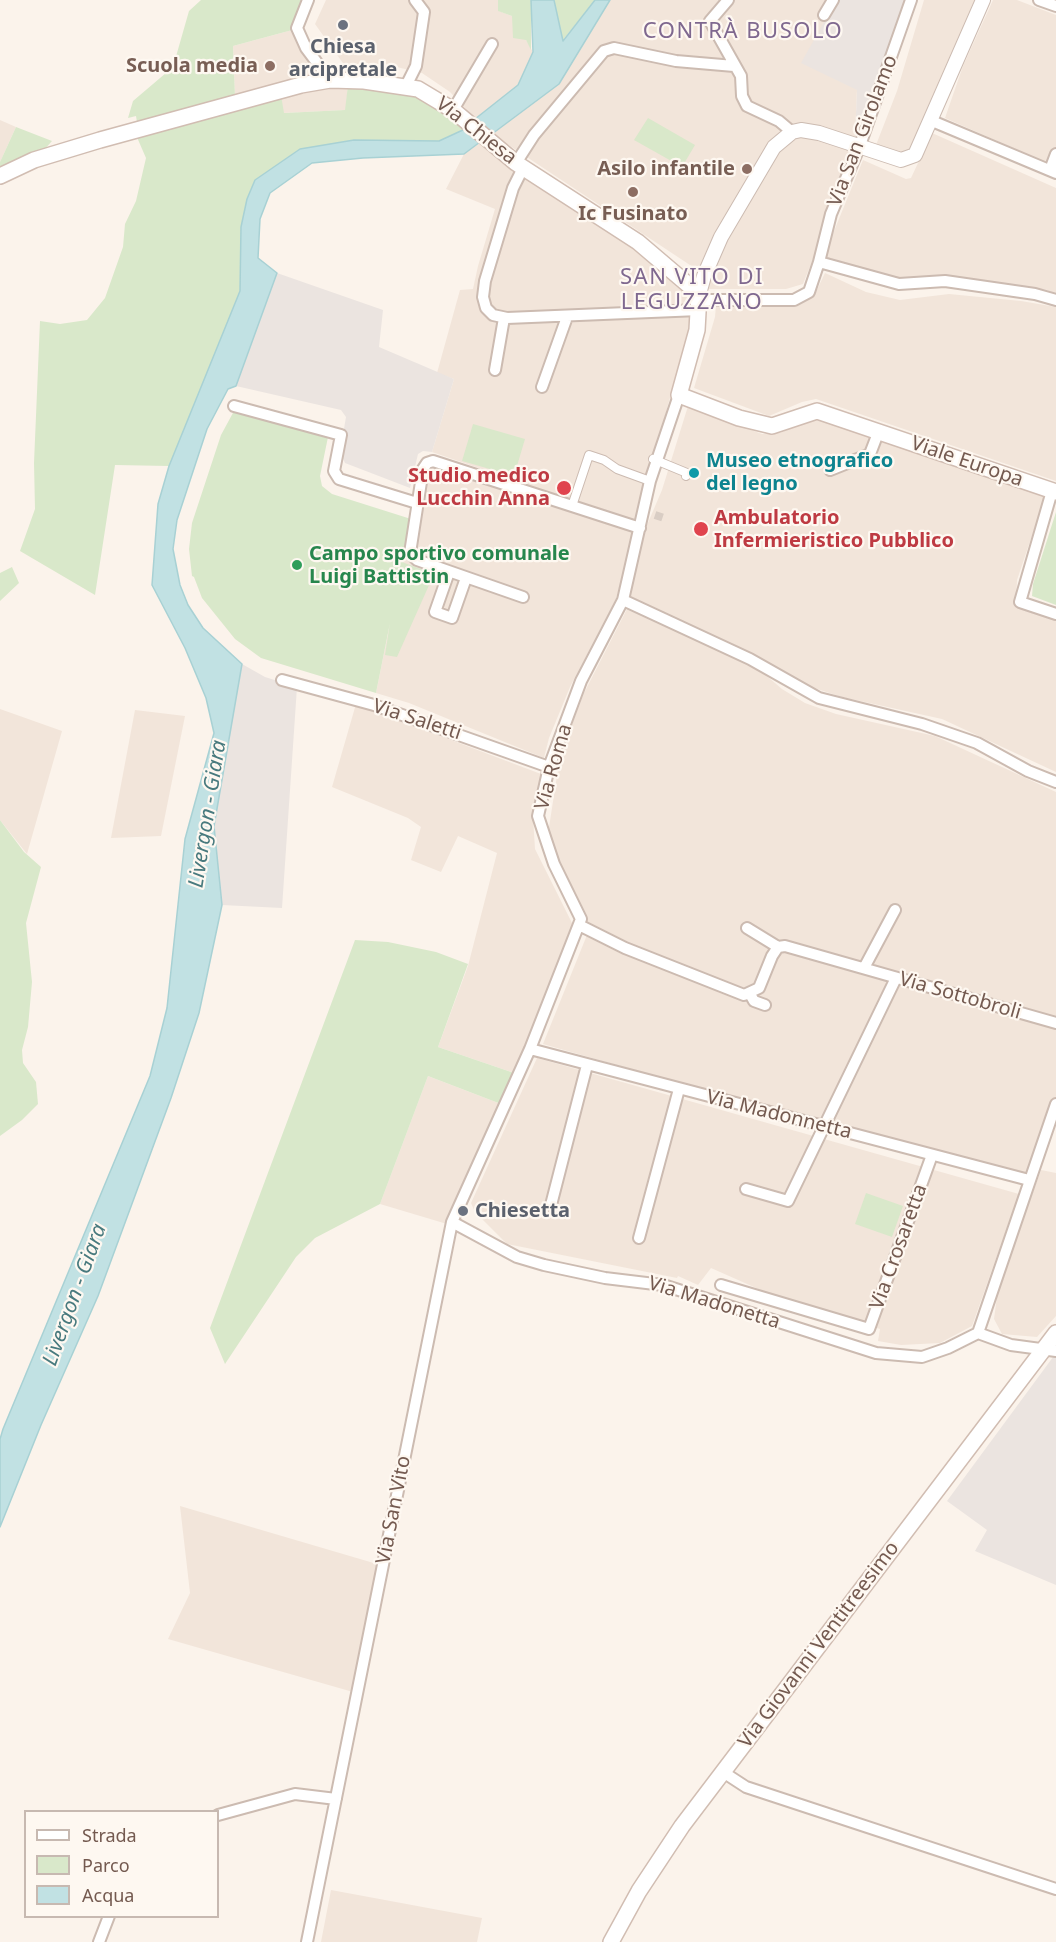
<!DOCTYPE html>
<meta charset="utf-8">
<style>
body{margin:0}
#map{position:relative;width:1056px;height:1942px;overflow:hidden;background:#fbf3eb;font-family:"Noto Sans",sans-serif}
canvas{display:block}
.legend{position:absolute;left:24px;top:1810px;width:195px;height:108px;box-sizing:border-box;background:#fef8f1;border:2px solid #c7b9b1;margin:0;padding:8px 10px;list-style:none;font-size:18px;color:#745a50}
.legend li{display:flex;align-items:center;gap:12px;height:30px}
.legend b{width:30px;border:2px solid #c7b9b1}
</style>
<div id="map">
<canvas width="1056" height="1942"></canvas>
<ul class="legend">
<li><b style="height:8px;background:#fff"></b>Strada</li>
<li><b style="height:16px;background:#d9e8ca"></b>Parco</li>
<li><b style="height:16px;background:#c1e1e3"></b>Acqua</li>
</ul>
</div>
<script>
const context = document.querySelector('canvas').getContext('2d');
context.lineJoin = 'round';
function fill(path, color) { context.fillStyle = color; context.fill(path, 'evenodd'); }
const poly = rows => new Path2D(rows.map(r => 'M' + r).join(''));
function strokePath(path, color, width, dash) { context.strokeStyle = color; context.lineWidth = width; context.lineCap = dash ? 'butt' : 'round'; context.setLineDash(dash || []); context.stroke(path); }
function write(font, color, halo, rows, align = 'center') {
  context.font = font + ' "Noto Sans",sans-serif'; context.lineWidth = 4.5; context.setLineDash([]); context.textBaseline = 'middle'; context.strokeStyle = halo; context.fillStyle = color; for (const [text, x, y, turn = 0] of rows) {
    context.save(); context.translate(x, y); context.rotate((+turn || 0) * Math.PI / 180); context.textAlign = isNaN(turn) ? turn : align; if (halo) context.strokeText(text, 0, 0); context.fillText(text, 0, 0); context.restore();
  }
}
const residential = poly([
 [326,0,498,0,499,11,512,16,533,52,518,85,475,119,450,92,422,73,384,64,345,66,315,24],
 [610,0,825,0,832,7,857,90,855,136,861,139,803,284,786,289,709,289,696,269,492,134,559,84],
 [924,0,975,0,926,120,906,154,876,145,897,91],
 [993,0,1017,0,1056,15,1056,167,945,118,963,66],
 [296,29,325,69,348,85,346,110,283,113,279,83,235,96,233,46],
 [0,120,16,127,0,162],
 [932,133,1056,188,1056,294,1047,290,1015,285,941,278,894,284,823,258,863,160,906,179,911,178],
 [480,142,498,159,529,176,580,214,671,272,689,294,694,310,636,522,432,452,454,379,437,373,460,290,473,289,478,266,495,209,446,189,464,154],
 [825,273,866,292,900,300,949,294,1021,301,1056,307,1056,481,816,399,802,402,769,416,694,388,715,317,716,305,787,304,804,301,815,294],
 [688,406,762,434,780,433,814,418,1045,497,1017,580,1016,602,1019,607,1056,621,1056,772,942,719,842,697,789,680,629,597,635,553,662,490],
 [433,466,635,531,616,599,570,687,549,738,544,758,409,703,376,693,411,519,425,470],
 [627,609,754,665,782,689,805,703,836,714,935,736,1056,792,1056,1100,1026,1173,746,1102,543,1044,589,930,584,910,558,864,548,834,560,756,584,693],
 [356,704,541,774,533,817,535,849,574,927,514,1073,438,1047,468,966,497,853,458,836,441,872,411,860,421,827,408,818,332,787],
 [0,709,62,731,27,854,0,820],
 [135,710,185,716,161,836,111,838],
 [537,1058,1019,1194,972,1326,940,1343,901,1345,878,1341,880,1329,781,1299,711,1268,698,1285,678,1276,677,1278,507,1244,475,1212,471,1203],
 [428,1076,501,1104,447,1224,380,1204],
 [1041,1170,1056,1173,1056,1316,1037,1337,1002,1334,994,1319,998,1289],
 [180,1506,377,1564,353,1692,168,1639,190,1593],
 [331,1890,482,1918,477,1942,321,1942]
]);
const industrial = poly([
 [825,0,907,0,862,139,855,136,857,90,801,63,832,8],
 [277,273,383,310,379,347,454,379,432,452,423,451,418,454,410,488,345,463,340,452,346,417,341,410,236,386],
 [242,664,265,677,297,687,282,908,222,905,214,826],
 [1056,1353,1056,1585,975,1551,987,1530,947,1501]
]);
const green = poly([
 [201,0,305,0,296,29,233,46,235,96,279,83,284,113,345,110,348,85,392,84,439,107,465,129,439,141,300,149,241,227,240,291,169,466,115,465,95,595,20,551,35,509,34,463,40,321,60,324,87,320,105,298,123,247,125,224,136,201,146,158,136,135,139,134,136,116,128,118,133,101,173,67,189,11],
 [498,0,531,0,531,50,526,40,513,38,512,16,498,11],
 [554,0,595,0,562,41],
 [648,118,695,145,682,167,634,140],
 [16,127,52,141,35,160,0,179,0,162],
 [234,411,328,437,320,476,322,486,332,494,411,519,402,562,434,574,397,657,385,655,390,623,376,693,261,658,235,639,202,598,194,577,192,576,189,549,192,523,221,435],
 [473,424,525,439,514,476,462,461],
 [1056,512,1056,605,1032,596,1033,584],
 [12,567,19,583,0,601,0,573],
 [0,820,24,852,41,867,26,923,32,982,28,1027,22,1050,23,1063,36,1082,38,1104,22,1120,0,1136],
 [355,940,388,942,436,952,468,964,438,1047,514,1073,501,1104,428,1076,380,1204,315,1238,296,1257,225,1364,210,1328],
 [866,1193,903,1206,892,1237,855,1224]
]);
const water = poly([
 [531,0,554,0,563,41,595,0,610,0,559,84,492,134,475,119,518,85,533,52,531,0],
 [465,129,480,142,464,154,363,158,312,163,270,193,260,219,258,258,277,273,236,386,228,389,207,429,177,520,173,549,180,585,188,605,203,628,242,664,214,826,222,905,199,1013,171,1098,98,1296,41,1425,0,1527,0,1439,3,1429,150,1076,167,1008,185,839,214,733,206,698,185,648,152,585,158,504,169,466,240,291,241,227,247,199,255,180,300,149,354,140,439,141,465,129]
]);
const pedestrianTunnel = poly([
 [655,515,664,518]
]);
const pedestrian = poly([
 [653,459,687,473,686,476],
 [572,506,589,455,604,460,617,469,650,481]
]);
const minor = poly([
 [308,0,297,28,306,48,330,80],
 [728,0,710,21,741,76,742,96,747,106,779,121,792,132],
 [1039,0,1056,6],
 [824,15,833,0],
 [406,86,416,66,424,12,415,0],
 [453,110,492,44],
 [932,121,1056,173],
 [516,163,534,135,604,51,614,48,676,61,734,66],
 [523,168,513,188,485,281,483,297,486,308,493,315,507,318,699,310],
 [1050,170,1056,154],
 [819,262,831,214,859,148,911,0],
 [699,300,794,300,809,292,819,262,899,284,945,281,1035,294,1056,300],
 [495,370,504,318],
 [542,387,567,317],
 [234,406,341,435,334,471,339,479,417,503],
 [830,470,870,454,878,433],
 [1052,491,1020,602,1056,614],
 [449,572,435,612,452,618,466,578],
 [523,597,417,560,410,553,423,469,427,463,433,461,640,528],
 [623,600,750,659,819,698,922,724,977,743,1028,771,1056,782],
 [282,680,374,705,549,767],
 [579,925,625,948,744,995,759,988,772,956,778,947,785,946,1056,1023],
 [747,928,778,947],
 [864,968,895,910],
 [750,994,754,1001,765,1005],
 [530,1049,1029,1180],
 [746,1189,788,1201,896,978],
 [551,1205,587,1065],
 [452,1222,517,1257,544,1265,605,1278,663,1285,876,1353,922,1357,948,1348,978,1333],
 [639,1238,679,1089],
 [721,1285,869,1329,932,1155],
 [978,1333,1056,1104],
 [978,1333,1011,1345,1056,1351],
 [723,1772,746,1787,1056,1889],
 [218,1815,295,1794,336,1799],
 [99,1942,109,1916],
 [307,1942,452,1222,530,1049,581,919,554,864,538,816,549,767,581,681,623,600,650,481,679,395]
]);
const tertiary = poly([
 [699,294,704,276,721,237,774,147,792,132,801,130,819,133,901,160,915,155,983,0]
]);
const secondary = poly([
 [0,176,34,160,100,140,301,85,330,80,364,81,418,89,453,110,516,163,638,242,699,294,697,330,679,395,739,418,772,426,817,411,1056,492],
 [611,1942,639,1891,682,1826,1056,1333]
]);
const markers = [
 [343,25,6,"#6b7280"],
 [270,66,6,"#8d6e63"],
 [747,169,6,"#8d6e63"],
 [633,192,6,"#8d6e63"],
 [694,473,6,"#0f9aa8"],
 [564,488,8,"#e0444e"],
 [701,529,8,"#e0444e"],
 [297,565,6,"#2e9e5b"],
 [463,1211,6,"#6b7280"]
];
const worshipNames = [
 ["Chiesa",343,47],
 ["arcipretale",343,70],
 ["Chiesetta",475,1211,"left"]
];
const educationNames = [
 ["Scuola media",258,66],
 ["Asilo infantile",735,169],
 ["Ic Fusinato",633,214,"center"]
];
const streetNames = [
 ["Via Chiesa",476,131,38],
 ["Via San Girolamo",863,131,-69],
 ["Viale Europa",967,462,19],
 ["Via Saletti",417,720,18],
 ["Via Roma",554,767,-74],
 ["Via Sottobroli",960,996,16],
 ["Via Madonnetta",779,1115,14],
 ["Via Crosaretta",899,1247,-70],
 ["Via Madonetta",714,1303,17],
 ["Via San Vito",394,1510,-79],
 ["Via Giovanni Ventitreesimo",819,1645,-53]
];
const cultureNames = [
 ["Museo etnografico",706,461],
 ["del legno",706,484]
];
const healthNames = [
 ["Studio medico",550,476],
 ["Lucchin Anna",550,499],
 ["Ambulatorio",714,518,"left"],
 ["Infermieristico Pubblico",714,541,"left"]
];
const leisureNames = [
 ["Campo sportivo comunale",309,554],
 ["Luigi Battistin",309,577]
];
const waterNames = [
 ["Livergon - Giara",208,814,-81],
 ["Livergon - Giara",75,1295,-70]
];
const quarterNames = [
 ["CONTRÀ BUSOLO",743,32],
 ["SAN VITO DI",692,278],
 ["LEGUZZANO",692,303]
];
fill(residential, '#f2e5da');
fill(industrial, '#ebe4e0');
fill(green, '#d9e8ca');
fill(water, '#c1e1e3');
strokePath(water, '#a8d1d4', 1.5);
strokePath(pedestrianTunnel, '#d9cdc4', 8, [8, 4]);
strokePath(pedestrian, '#ccbbb1', 10);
strokePath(minor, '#ccbbb1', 14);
strokePath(tertiary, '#ccbbb1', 16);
strokePath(secondary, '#d1bdb2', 18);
strokePath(pedestrian, '#fff', 8);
strokePath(minor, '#fff', 10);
strokePath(tertiary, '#fff', 14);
strokePath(secondary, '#fff', 15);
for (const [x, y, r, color] of markers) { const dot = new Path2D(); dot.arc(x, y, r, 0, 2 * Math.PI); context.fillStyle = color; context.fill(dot); strokePath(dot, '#fef8f1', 2); }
write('bold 20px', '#5b616d', '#fef8f1', worshipNames);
write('bold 20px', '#785e54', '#fef8f1', educationNames, 'right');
write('20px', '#745a50', '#fef8f1', streetNames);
write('bold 20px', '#0d838f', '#fef8f1', cultureNames, 'left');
write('bold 20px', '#be3a42', '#fef8f1', healthNames, 'right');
write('bold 20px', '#27864d', '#fef8f1', leisureNames, 'left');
write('italic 21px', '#487a7e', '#fef8f1', waterNames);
context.letterSpacing = '1.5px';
write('22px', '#7f688f', '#fef8f1', quarterNames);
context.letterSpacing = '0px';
</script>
